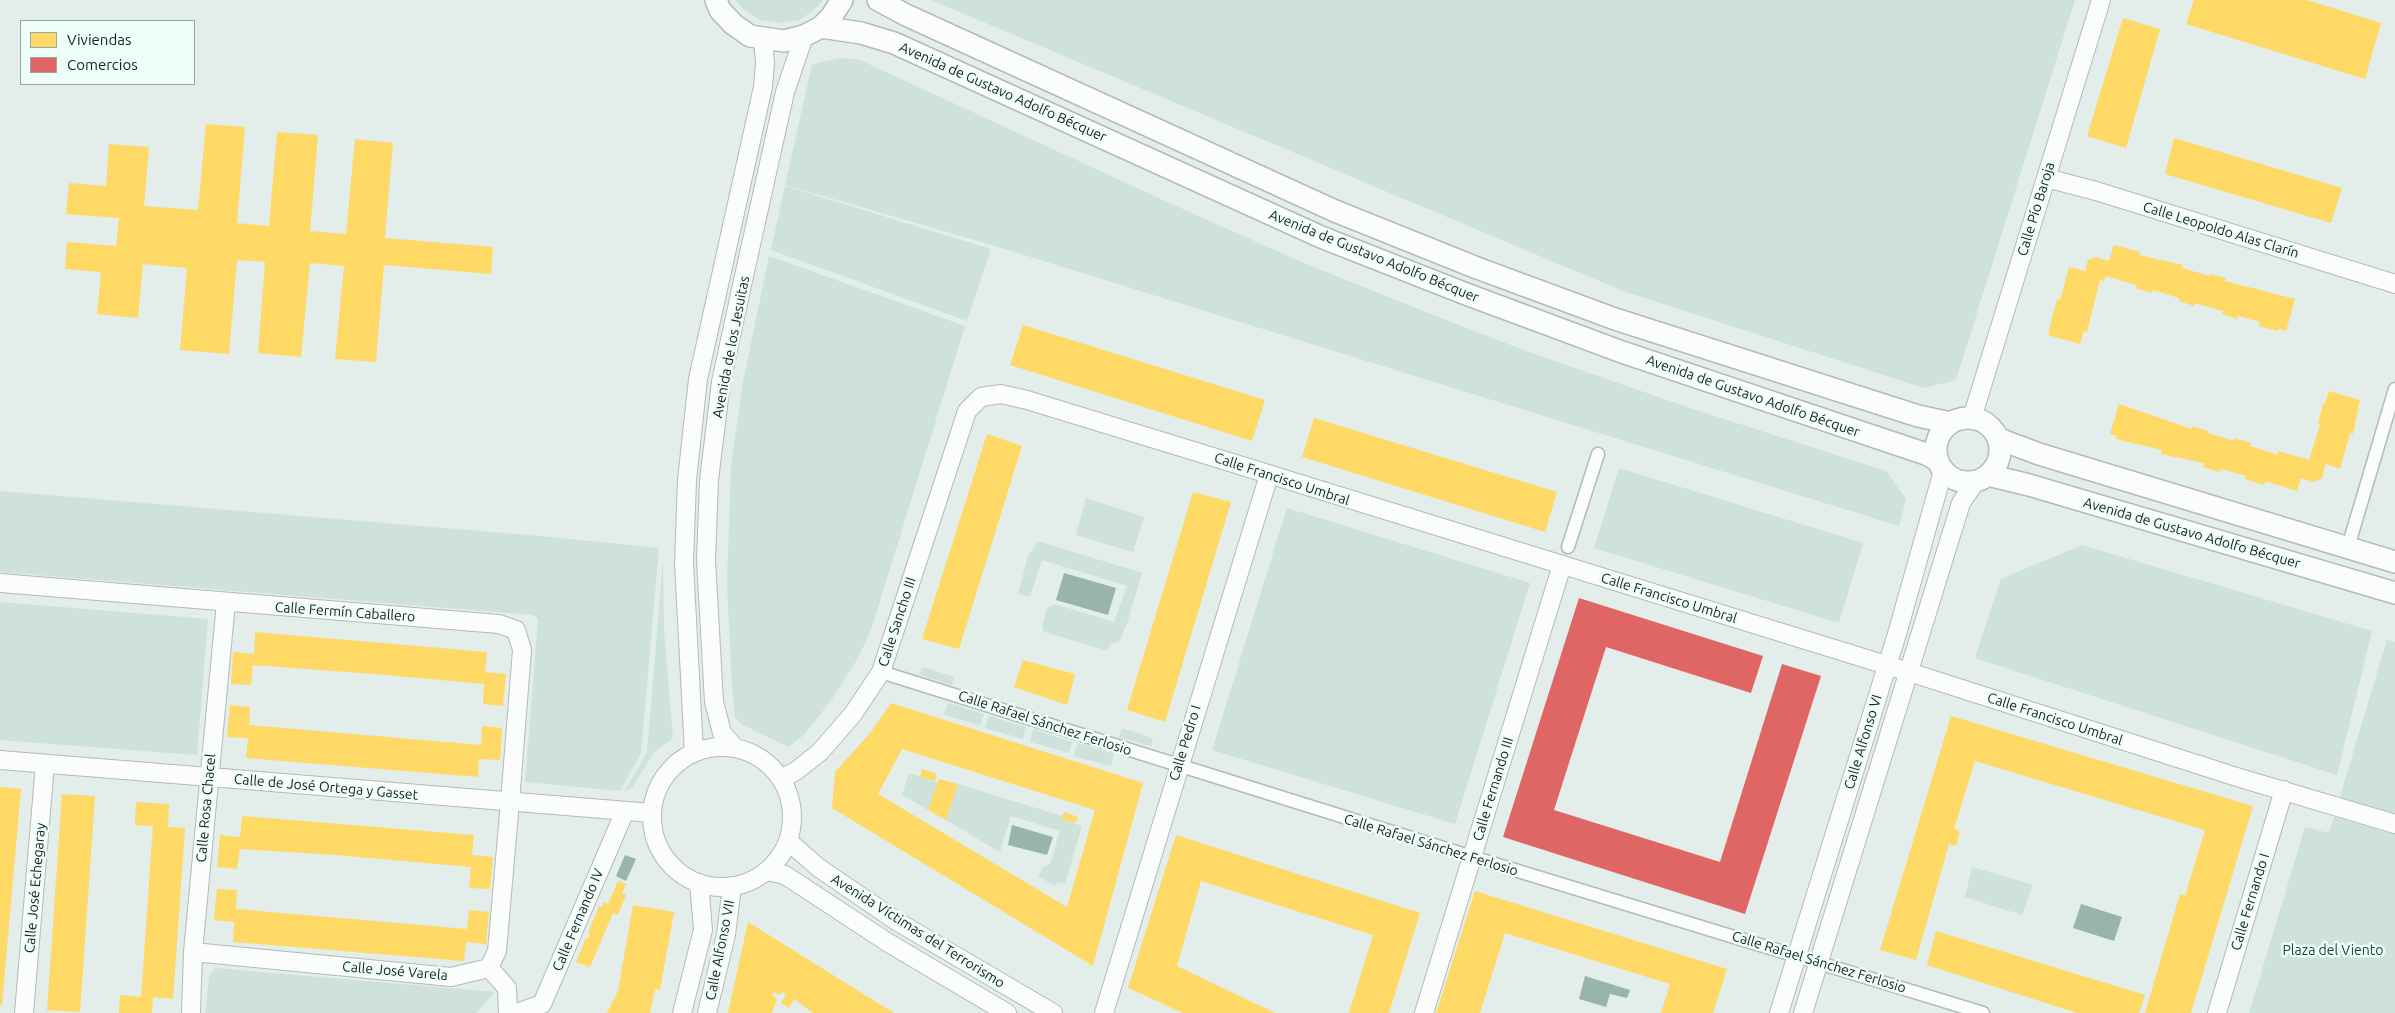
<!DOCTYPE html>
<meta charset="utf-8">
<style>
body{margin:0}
#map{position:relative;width:2395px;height:1013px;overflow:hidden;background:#e3ede9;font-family:Ubuntu,sans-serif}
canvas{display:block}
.legend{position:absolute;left:20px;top:20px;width:175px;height:65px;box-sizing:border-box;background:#ecfef7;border:1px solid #98a5a0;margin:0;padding:6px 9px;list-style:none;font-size:15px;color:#191f1d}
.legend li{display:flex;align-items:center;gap:10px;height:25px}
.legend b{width:25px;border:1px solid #98a5a0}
</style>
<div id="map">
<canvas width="2395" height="1013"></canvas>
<ul class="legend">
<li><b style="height:14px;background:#ffd966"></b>Viviendas</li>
<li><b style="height:14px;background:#e06666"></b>Comercios</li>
</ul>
</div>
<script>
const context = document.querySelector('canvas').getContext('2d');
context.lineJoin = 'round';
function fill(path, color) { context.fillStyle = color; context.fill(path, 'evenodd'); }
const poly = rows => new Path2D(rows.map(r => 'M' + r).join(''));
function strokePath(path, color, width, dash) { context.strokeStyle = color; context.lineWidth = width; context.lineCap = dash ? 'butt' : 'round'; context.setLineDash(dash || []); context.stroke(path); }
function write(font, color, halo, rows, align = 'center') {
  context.font = font + ' Ubuntu,sans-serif'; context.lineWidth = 5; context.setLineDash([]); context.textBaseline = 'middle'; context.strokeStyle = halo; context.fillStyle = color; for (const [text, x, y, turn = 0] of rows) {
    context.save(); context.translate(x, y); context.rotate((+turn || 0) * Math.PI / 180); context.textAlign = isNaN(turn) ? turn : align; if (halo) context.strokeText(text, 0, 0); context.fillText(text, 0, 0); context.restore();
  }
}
const green = poly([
 [735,0,823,0,813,11,799,20,780,23,761,20,745,11],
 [931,0,2075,0,1956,380,1924,388,1623,291],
 [842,58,860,60,888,73,1176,206,1297,260,1413,307,1526,351,1690,408,1886,471,1906,499,1899,526,992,245,785,185,812,64],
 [785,186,991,249,967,321,771,250],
 [769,256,965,326,871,630,858,658,832,699,804,735,788,747,741,724,735,717,732,688,727,585,731,466,743,382],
 [1619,468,1863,543,1839,623,1594,548],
 [0,491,540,536,659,548,641,753,620,791,525,782,538,619,533,615,0,572],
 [1086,498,1144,517,1133,552,1076,535],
 [1287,508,1530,583,1455,824,1212,750],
 [1038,541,1142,573,1128,621,1119,642,1111,644,1106,650,1044,632,1042,626,1047,609,1054,604,1114,622,1127,586,1042,560,1030,597,1018,594,1028,556],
 [2082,545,2372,631,2337,775,1975,658,2001,579],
 [663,558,664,632,673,738,654,752,632,788,624,792,647,753],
 [0,602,208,619,197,755,0,740],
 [2387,640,2395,642,2395,1013,2249,1013,2305,827,2329,833],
 [923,667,955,677,951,685,919,675],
 [948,703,984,714,980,725,944,715],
 [989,716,1026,727,1023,739,985,728],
 [1122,728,1153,738,1151,746,1119,737],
 [1033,729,1072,742,1069,753,1030,742],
 [1078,743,1114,754,1111,766,1073,756],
 [909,773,938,783,928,810,902,795],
 [958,784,1062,816,1061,819,1082,826,1065,884,1057,882,1055,886,1038,876,1043,867,1050,864,1060,831,1011,816,1000,852,946,820],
 [1972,867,2033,885,2022,915,1965,897],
 [215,968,495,992,476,1013,205,1013,209,977]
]);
const water = poly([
 [1064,573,1116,588,1108,615,1056,600],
 [1012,825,1053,837,1047,855,1008,845],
 [625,855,636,859,626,881,616,876],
 [2081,904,2122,917,2114,941,2073,928],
 [1585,976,1630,990,1627,998,1610,994,1606,1007,1579,999]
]);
const homes = poly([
 [2194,0,2307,0,2381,23,2365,79,2186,24],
 [2123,18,2160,29,2126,148,2087,136],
 [206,124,245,127,237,223,269,226,277,132,318,135,310,231,346,234,355,139,393,143,385,238,493,247,491,274,384,265,376,362,335,359,344,266,310,263,301,357,258,353,265,262,237,260,229,354,180,350,187,268,143,264,138,318,97,314,101,272,65,269,67,242,116,246,119,218,66,214,69,183,106,186,109,144,149,147,144,206,198,210],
 [2174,138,2342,188,2331,223,2165,174],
 [2114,245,2140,252,2139,255,2183,265,2182,268,2210,276,2210,274,2226,278,2225,281,2295,299,2286,331,2279,329,2278,331,2259,326,2260,322,2238,316,2237,319,2222,314,2223,311,2195,303,2194,306,2179,301,2179,298,2153,290,2152,293,2135,288,2136,285,2106,276,2104,281,2100,280,2087,332,2084,331,2080,344,2048,335,2057,299,2060,300,2069,267,2085,271,2088,260,2096,257,2109,261],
 [1023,325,1265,400,1252,441,1010,365],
 [2329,391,2360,400,2353,434,2350,433,2340,469,2326,464,2322,478,2314,482,2301,478,2297,491,2265,481,2264,485,2245,479,2246,476,2221,469,2220,472,2203,467,2204,463,2161,454,2162,450,2116,439,2117,436,2110,434,2119,404,2192,429,2193,426,2208,431,2208,433,2234,441,2235,438,2251,443,2250,446,2278,455,2278,451,2309,460,2320,425,2318,423,2323,404,2325,403],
 [1314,418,1557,492,1545,532,1302,457],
 [987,434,1022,446,959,649,922,639],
 [1193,492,1231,502,1165,722,1127,710],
 [255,632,487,652,485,672,506,674,503,706,483,704,484,684,387,675,253,665,251,685,231,684,233,652,254,654],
 [1023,660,1075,674,1067,705,1014,687],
 [891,703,1143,783,1093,966,832,808,835,772,871,732],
 [902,749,1095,810,1067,907,878,794],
 [230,705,250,707,249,725,481,745,482,726,502,728,500,760,479,759,478,777,246,758,248,738,227,737],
 [1951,716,2253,806,2191,1013,2145,1013,2180,894,2185,896,2205,830,1975,761,1954,829,1960,831,1956,846,1949,844,1916,960,1880,950],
 [922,769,937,774,935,781,920,777],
 [939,779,958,784,946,820,928,810],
 [0,787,21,789,2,1005,0,1005],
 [62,794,95,796,80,1012,47,1010],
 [136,802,169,804,168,827,185,828,173,999,153,997,152,1013,119,1013,120,995,141,997,153,826,135,825],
 [1064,812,1078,817,1075,823,1061,819],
 [242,816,474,835,472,855,493,857,490,889,469,888,471,867,336,855,240,849,237,869,217,867,220,835,240,837],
 [1176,835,1420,913,1389,1013,1349,1013,1373,935,1201,881,1177,966,1275,1013,1183,1013,1128,988],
 [618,881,626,884,622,893,626,895,618,915,613,913,590,967,576,962,586,938,588,939,590,933,588,933,599,906,602,907,604,902,608,904],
 [217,889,237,890,236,909,467,929,469,910,489,912,486,944,466,942,464,961,233,942,234,922,214,920],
 [1475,891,1727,969,1713,1013,1661,1013,1670,984,1505,933,1480,1013,1436,1013],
 [633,905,674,912,660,990,655,989,650,1013,607,1013,618,991],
 [748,922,894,1013,813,1013,794,999,789,1008,781,1003,786,994,782,992,780,995,774,992,772,995,777,999,772,1013,728,1013],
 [1936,931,2145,995,2139,1013,2077,1013,1927,965]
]);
const shops = poly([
 [1579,598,1763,656,1751,693,1606,647,1554,810,1720,862,1782,664,1821,676,1745,914,1503,837]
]);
const pedestrian = poly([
 [1568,547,1598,454],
 [2348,547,2395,389],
 [881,672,1472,857,1983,1013]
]);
const minor = poly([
 [2046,178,2096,191,2395,284],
 [1972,418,2101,0],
 [0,583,499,624,516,630,522,650,510,802,497,951,489,968,451,977,193,952],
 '652 817a70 70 0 1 1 140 0a70 70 0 1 1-140 0Z',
 [735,748,722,733,714,702,706,560,709,480,721,382,742,285,785,92,804,36],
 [694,753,684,563,687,480,698,379,763,87,765,62,763,39],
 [0,760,652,813],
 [781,779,796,771,820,752,853,714,881,672,967,411,981,397,1001,394,1027,400,1223,460,1909,672,2240,778,2395,824],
 [788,841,819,868,898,922,1053,1013],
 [767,871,785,875,887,942,1007,1013],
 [489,968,507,988,508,1013],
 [24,1013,45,764],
 [191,1013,193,952,226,602],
 [517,1013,542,1004,625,811],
 [682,1013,703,930,699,883],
 [707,1013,726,935,732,886],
 [1104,1013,1269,475],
 [1424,1013,1562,565],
 [1779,1013,1897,634,1943,471],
 [1803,1013,1961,503,1976,481],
 [2217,1013,2284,790]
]);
const tertiary = poly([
 [716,0,720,10,733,24,750,36,784,41,804,36,821,27,831,17,842,0],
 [878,0,906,15,1335,211,1477,268,1615,319,1918,416,1951,423],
 [821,27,861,33,894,43,1321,237,1466,294,1622,352,1926,454,1937,460],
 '1936 450a32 32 0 1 1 64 0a32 32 0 1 1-64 0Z',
 [1999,439,2039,454,2395,562],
 [1988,475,2029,485,2395,593]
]);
const streetNames = [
 ["Avenida de Gustavo Adolfo Bécquer",1003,92,24],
 ["Calle Pío Baroja",2036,209,-73],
 ["Calle Leopoldo Alas Clarín",2221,230,17],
 ["Avenida de Gustavo Adolfo Bécquer",1374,256,22],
 ["Avenida de los Jesuitas",731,347,-79],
 ["Avenida de Gustavo Adolfo Bécquer",1753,396,19],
 ["Calle Francisco Umbral",1282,479,18],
 ["Avenida de Gustavo Adolfo Bécquer",2192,533,16],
 ["Calle Francisco Umbral",1669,598,17],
 ["Calle Fermín Caballero",345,612,4],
 ["Calle Sancho III",897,622,-72],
 ["Calle Francisco Umbral",2055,719,18],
 ["Calle Rafael Sánchez Ferlosio",1045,723,18],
 ["Calle Alfonso VI",1863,742,-73],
 ["Calle Pedro I",1185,743,-73],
 ["Calle de José Ortega y Gasset",326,787,5],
 ["Calle Fernando III",1493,789,-73],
 ["Calle Rosa Chacel",206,808,-85],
 ["Calle Rafael Sánchez Ferlosio",1431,845,17],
 ["Calle José Echegaray",35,888,-85],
 ["Calle Fernando I",2250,902,-73],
 ["Calle Fernando IV",578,920,-67],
 ["Avenida Víctimas del Terrorismo",918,931,32],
 ["Calle Alfonso VII",720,950,-79],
 ["Calle Rafael Sánchez Ferlosio",1819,962,17],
 ["Calle José Varela",395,971,5]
];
const parkNames = [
 ["Plaza del Viento",2333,950]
];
fill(green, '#cee1da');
fill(water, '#99b5ab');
fill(homes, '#ffd966');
fill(shops, '#e06666');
strokePath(pedestrian, '#b3bab7', 15);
strokePath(minor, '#b3bab7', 20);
strokePath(tertiary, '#b3bab7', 24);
strokePath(pedestrian, '#fbfcfc', 12);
strokePath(minor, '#fbfcfc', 18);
strokePath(tertiary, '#fbfcfc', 21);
write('14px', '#191f1d', '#ecfef7', streetNames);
write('14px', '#184b3d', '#ecfef7', parkNames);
</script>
